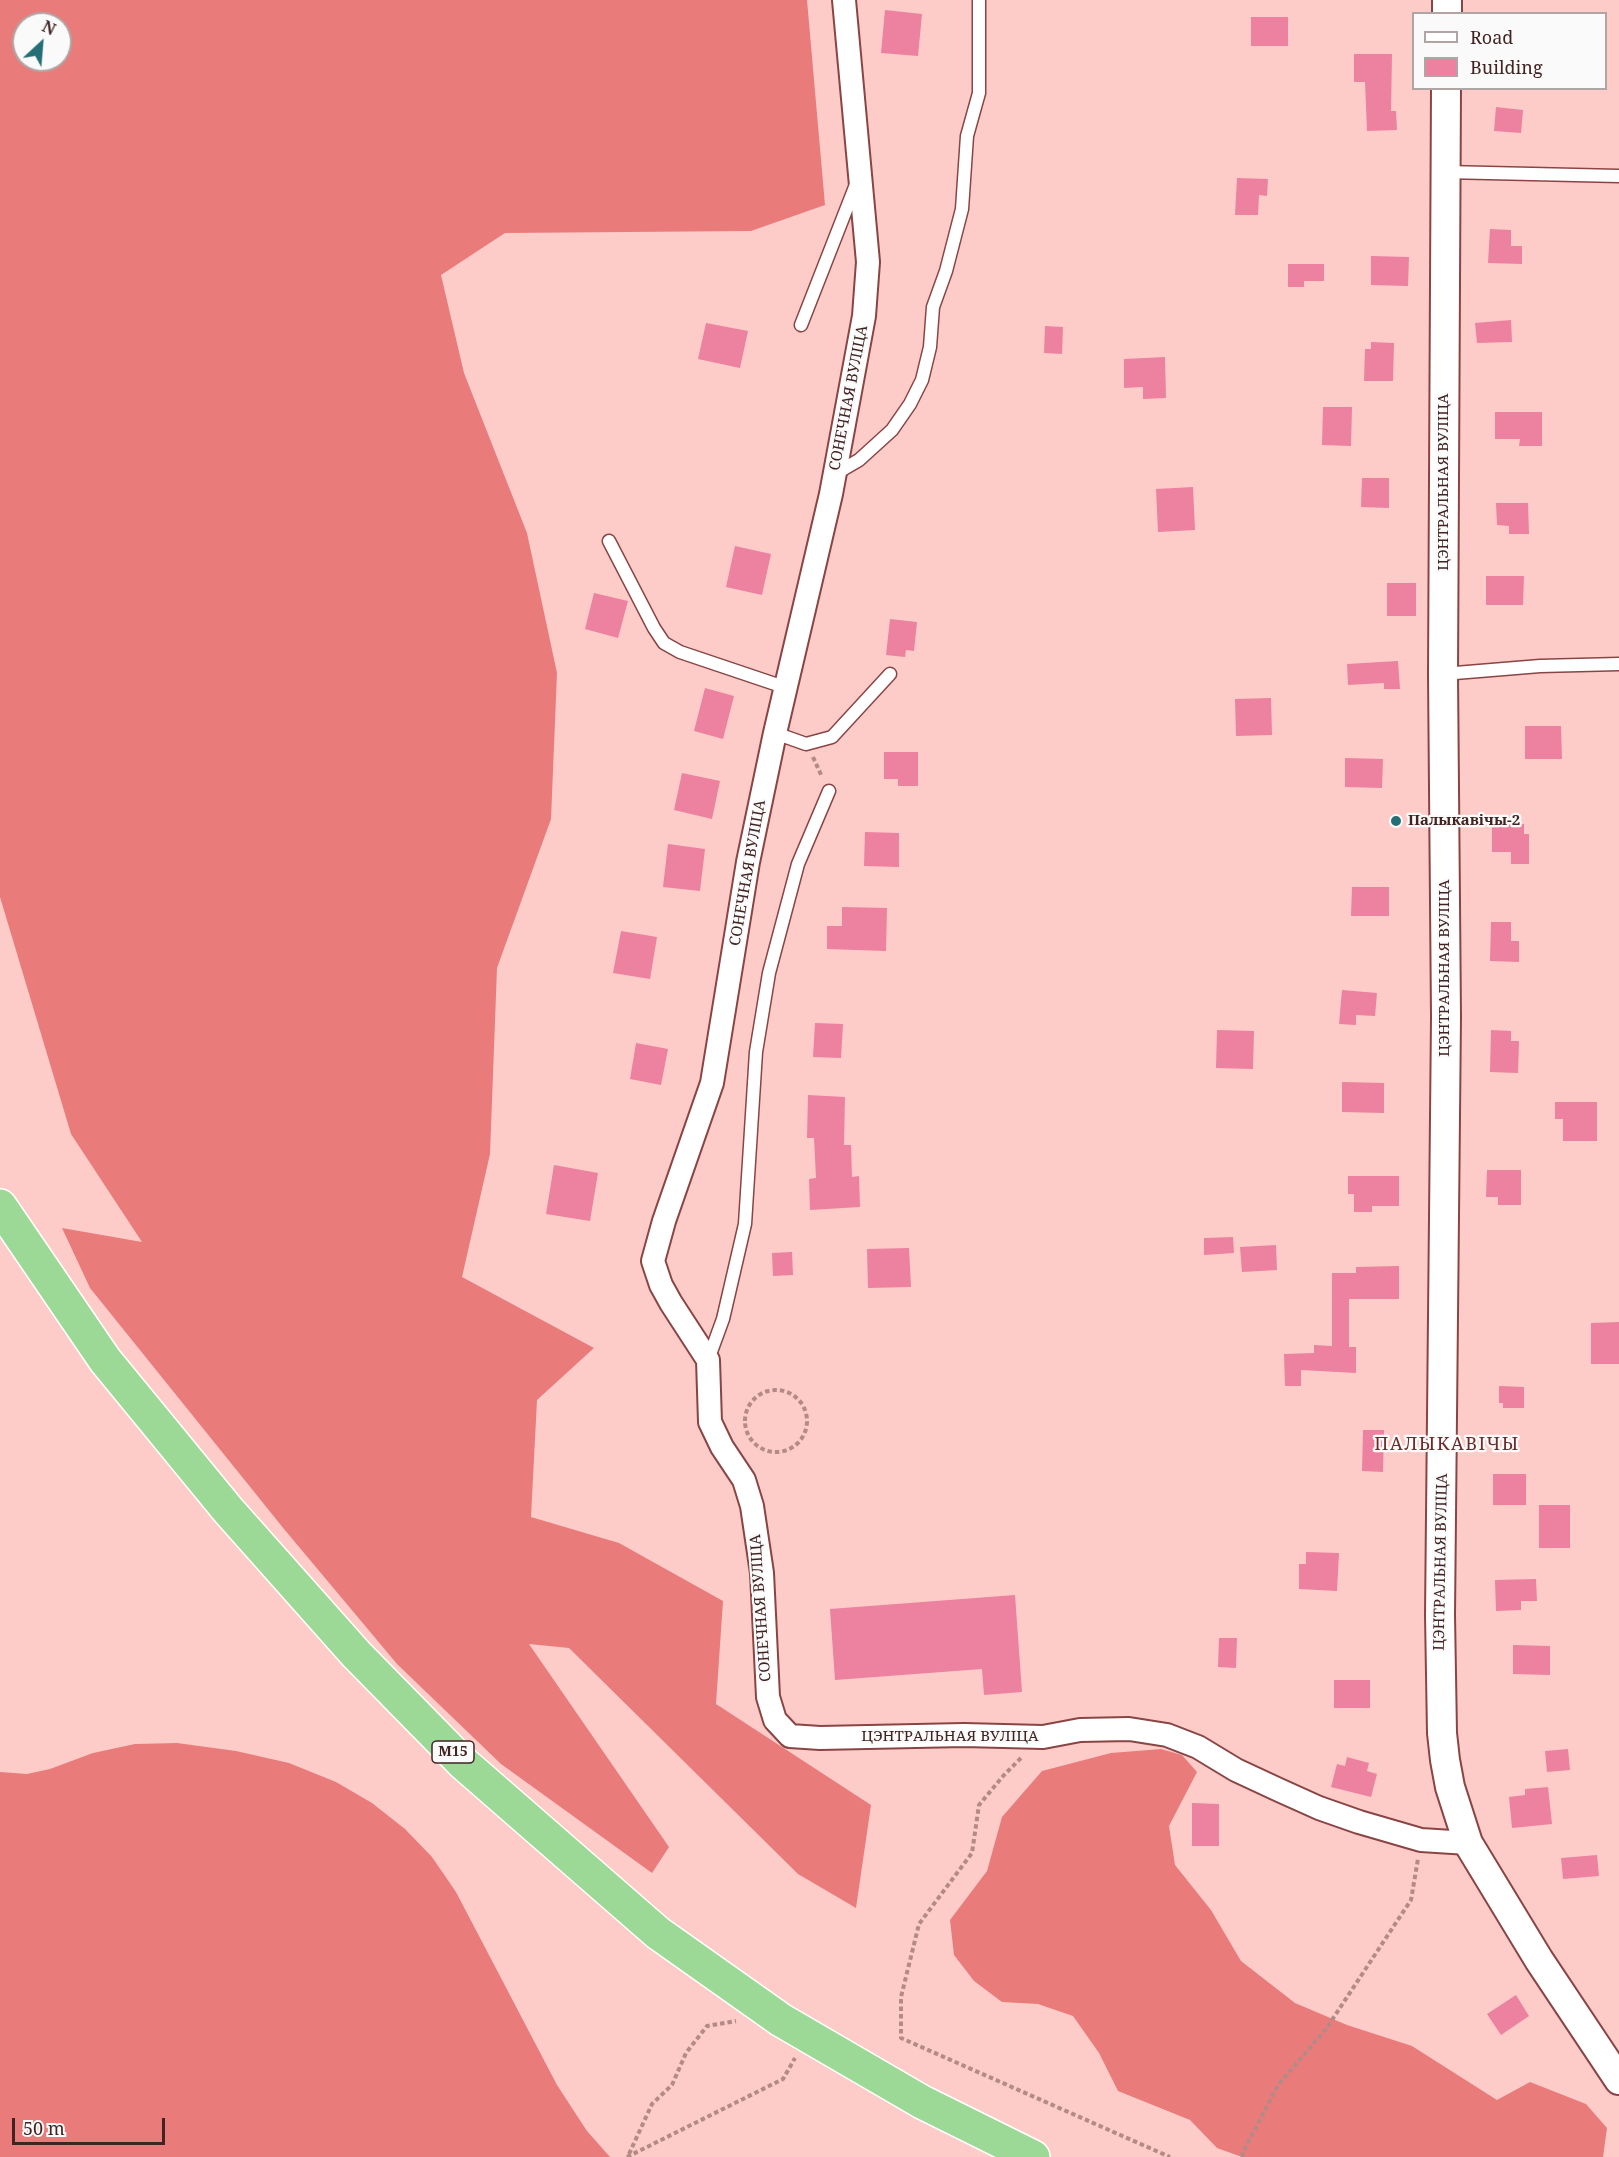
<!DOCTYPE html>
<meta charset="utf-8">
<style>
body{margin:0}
#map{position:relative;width:1619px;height:2157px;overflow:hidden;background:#fdccc9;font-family:"Noto Serif",serif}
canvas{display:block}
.legend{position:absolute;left:1412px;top:12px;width:195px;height:78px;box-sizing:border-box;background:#fafafa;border:2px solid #b0a4a4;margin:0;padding:8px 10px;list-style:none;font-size:18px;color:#412322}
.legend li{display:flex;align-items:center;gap:12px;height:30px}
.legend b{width:30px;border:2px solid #b0a4a4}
.north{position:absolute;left:12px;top:12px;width:60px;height:60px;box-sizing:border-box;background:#fafafa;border:2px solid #b0a4a4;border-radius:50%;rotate:26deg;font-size:16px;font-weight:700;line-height:24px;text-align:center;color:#412322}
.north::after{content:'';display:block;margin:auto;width:21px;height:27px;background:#246f75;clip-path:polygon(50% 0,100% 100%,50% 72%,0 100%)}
.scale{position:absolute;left:12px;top:2118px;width:153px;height:27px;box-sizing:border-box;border:3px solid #412322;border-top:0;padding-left:8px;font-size:18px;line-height:21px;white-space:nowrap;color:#412322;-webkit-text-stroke:4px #fafafa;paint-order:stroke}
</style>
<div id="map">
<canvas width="1619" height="2157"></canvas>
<ul class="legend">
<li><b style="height:8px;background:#fff"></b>Road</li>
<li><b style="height:16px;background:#ec81a0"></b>Building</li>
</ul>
<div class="north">N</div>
<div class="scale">50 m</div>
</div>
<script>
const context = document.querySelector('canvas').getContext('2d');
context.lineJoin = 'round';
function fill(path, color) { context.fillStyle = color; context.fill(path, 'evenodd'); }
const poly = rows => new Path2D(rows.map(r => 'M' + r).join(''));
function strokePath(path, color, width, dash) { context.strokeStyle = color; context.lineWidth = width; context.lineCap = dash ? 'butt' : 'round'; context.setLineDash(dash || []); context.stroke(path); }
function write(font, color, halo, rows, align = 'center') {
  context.font = font + ' "Noto Serif",serif'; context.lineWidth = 4.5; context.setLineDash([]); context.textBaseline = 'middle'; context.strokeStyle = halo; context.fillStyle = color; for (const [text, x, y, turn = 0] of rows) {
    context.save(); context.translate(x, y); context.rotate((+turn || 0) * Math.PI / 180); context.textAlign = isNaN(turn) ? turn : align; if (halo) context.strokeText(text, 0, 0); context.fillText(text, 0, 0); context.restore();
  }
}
const forest = poly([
 [0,0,807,0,825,205,751,231,505,233,441,275,464,373,527,533,557,673,551,819,497,968,490,1154,462,1277,594,1348,537,1400,531,1517,619,1543,723,1601,716,1704,871,1805,856,1908,798,1874,569,1648,529,1644,669,1847,652,1873,501,1764,397,1664,284,1529,90,1288,62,1228,142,1242,71,1134,0,897],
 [24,24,60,24,60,60,24,60],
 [177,1743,236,1751,289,1763,336,1782,372,1803,405,1829,432,1857,456,1892,557,2085,587,2131,610,2157,0,2157,0,1772,27,1774,50,1769,93,1753,135,1744],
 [1161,1749,1182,1755,1197,1772,1169,1826,1175,1865,1211,1910,1241,1961,1295,2003,1347,2025,1412,2046,1497,2100,1530,2082,1586,2104,1607,2128,1603,2157,1242,2157,1217,2148,1190,2120,1118,2091,1099,2053,1073,2016,1038,2004,1002,2002,974,1981,954,1955,950,1920,987,1871,1002,1817,1042,1771,1111,1753]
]);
const building = poly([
 [885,10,922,14,918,56,881,53],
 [1251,17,1288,17,1288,46,1251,46],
 [1354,54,1392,54,1391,111,1396,111,1397,130,1367,131,1365,82,1354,82],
 [1496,107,1523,110,1521,133,1494,131],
 [1237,178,1268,179,1267,196,1259,195,1258,215,1235,215],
 [1490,229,1511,230,1511,246,1522,246,1522,264,1488,263],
 [1371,256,1409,257,1408,286,1371,285],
 [1288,264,1324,264,1324,281,1304,281,1304,287,1288,287],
 [1511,320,1512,342,1477,343,1475,323],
 [706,323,748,331,740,368,698,359],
 [1045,326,1063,327,1062,354,1044,353],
 [1371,342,1394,343,1393,381,1364,381,1365,349,1371,349],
 [1165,357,1166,398,1143,399,1143,387,1124,388,1124,359],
 [1323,407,1352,407,1351,446,1322,445],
 [1495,412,1542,412,1542,446,1519,446,1520,439,1495,439],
 [1362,478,1389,478,1389,508,1361,507],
 [1193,487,1195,530,1158,532,1156,489],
 [1496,503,1528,503,1529,534,1509,534,1509,526,1497,525],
 [735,546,771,554,762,595,726,587],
 [1486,576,1524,576,1523,605,1486,605],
 [1387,583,1416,583,1416,616,1387,616],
 [594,593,628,601,618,638,585,629],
 [890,619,917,622,914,651,906,650,905,657,886,655],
 [1398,661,1400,689,1384,689,1384,683,1348,685,1347,664],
 [705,688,734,696,723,739,694,731],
 [1271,698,1272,735,1236,736,1235,699],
 [1525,726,1561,726,1562,759,1525,759],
 [884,752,918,752,918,786,898,786,898,779,884,779],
 [1345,758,1383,759,1382,788,1345,787],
 [682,773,720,781,712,819,674,810],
 [1492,824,1524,824,1524,834,1529,834,1529,864,1511,864,1511,852,1492,852],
 [865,832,899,833,899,867,864,866],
 [668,844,705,849,700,891,663,887],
 [1352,887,1389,887,1389,916,1351,916],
 [842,907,887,908,886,951,827,949,827,926,842,926],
 [1491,922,1511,922,1511,941,1519,941,1519,962,1490,961],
 [621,931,657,937,650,979,613,973],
 [1342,990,1377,993,1375,1016,1356,1015,1356,1025,1339,1024],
 [815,1023,843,1024,841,1058,813,1057],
 [1217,1030,1254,1031,1253,1069,1216,1068],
 [1491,1030,1511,1031,1511,1041,1519,1041,1518,1073,1490,1072],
 [636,1043,668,1049,661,1085,630,1079],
 [1342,1082,1384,1083,1384,1113,1342,1112],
 [808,1095,845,1097,844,1145,851,1145,852,1177,859,1176,860,1207,810,1210,809,1179,816,1178,814,1138,807,1138],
 [1555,1102,1597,1102,1597,1141,1563,1141,1563,1119,1555,1119],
 [554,1165,598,1173,590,1221,546,1214],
 [1487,1170,1521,1170,1521,1205,1498,1205,1498,1197,1486,1197],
 [1348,1176,1399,1176,1399,1206,1372,1206,1372,1212,1354,1212,1354,1194,1348,1194],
 [1233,1237,1234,1253,1204,1255,1204,1238],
 [1276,1245,1277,1270,1242,1272,1240,1247],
 [909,1248,911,1287,868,1288,867,1249],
 [792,1252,793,1275,773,1276,772,1253],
 [1399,1266,1399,1299,1349,1299,1349,1347,1356,1347,1356,1373,1301,1370,1301,1386,1285,1386,1284,1354,1314,1353,1314,1345,1332,1346,1332,1273,1356,1273,1356,1267],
 [1619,1322,1619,1364,1591,1364,1591,1323],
 [1499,1386,1524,1387,1524,1408,1503,1408,1503,1403,1499,1403],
 [1363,1430,1384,1430,1383,1472,1362,1471],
 [1493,1474,1526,1474,1526,1505,1493,1505],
 [1539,1505,1570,1505,1570,1548,1539,1548],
 [1306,1552,1339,1553,1337,1591,1299,1589,1299,1564,1306,1564],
 [1536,1579,1537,1601,1521,1601,1521,1610,1496,1611,1495,1580],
 [1015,1595,1022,1692,984,1695,982,1669,835,1680,830,1609],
 [1219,1638,1237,1638,1236,1668,1218,1667],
 [1513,1645,1550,1646,1550,1675,1513,1674],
 [1334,1680,1370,1680,1370,1708,1334,1708],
 [1568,1749,1570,1770,1547,1772,1545,1751],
 [1347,1757,1369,1763,1367,1771,1377,1774,1371,1797,1331,1787,1337,1764,1345,1766],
 [1548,1787,1552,1824,1512,1828,1509,1797,1525,1795,1525,1789],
 [1192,1803,1219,1804,1219,1846,1192,1846],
 [1597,1855,1599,1876,1563,1879,1561,1858],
 [1516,1995,1529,2016,1501,2035,1487,2014]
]);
const path = poly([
 [813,757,822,777],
 '745 1421a31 31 0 1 1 62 0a31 31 0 1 1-62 0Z',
 [1021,1758,1004,1775,979,1805,972,1853,919,1924,901,1997,901,2038,1170,2157],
 [629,2154,652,2104,672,2085,686,2053,707,2026,736,2021],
 [627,2157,783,2079,795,2058],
 [1242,2157,1245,2148,1278,2085,1326,2029,1411,1900,1418,1859]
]);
const service = poly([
 [1445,172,1619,176],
 [801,325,857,182],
 [835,474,859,460,892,430,910,404,922,380,930,347,933,307,946,271,962,209,967,136,979,93,979,0],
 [609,541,654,628,664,643,680,652,787,688],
 [1443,674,1540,666,1619,664],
 [775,733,806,744,832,737,890,674],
 [708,1360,723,1319,745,1224,756,1052,769,973,798,864,829,791]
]);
const minor = poly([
 [844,0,868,262,864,316,831,494,775,733,748,862,712,1083,664,1221,653,1261,661,1285,671,1303,708,1360,710,1422,722,1447,744,1480,752,1506,762,1573,768,1697,775,1720,790,1736,820,1738,964,1735,1043,1737,1080,1730,1129,1729,1167,1735,1198,1747,1236,1770,1279,1790,1319,1808,1359,1822,1421,1840,1468,1843]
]);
const tertiary = poly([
 [1447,14,1447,0],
 [1446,88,1443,674,1446,1017,1440,1615,1442,1733,1445,1760,1450,1787,1468,1843,1539,1960,1619,2080]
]);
const trunk = poly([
 [0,1206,105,1360,228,1510,356,1654,463,1763,658,1933,781,2020,922,2102,1033,2157]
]);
const markers = [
 [1396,821,6,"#246f75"]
];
const shields = [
 [453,1752,42]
];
const shieldNames = [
 ["М15",453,1752]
];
const streetNames = [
 ["СОНЕЧНАЯ ВУЛІЦА",849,398,-79],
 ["ЦЭНТРАЛЬНАЯ ВУЛІЦА",1444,482,-90],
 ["СОНЕЧНАЯ ВУЛІЦА",748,873,-80],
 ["ЦЭНТРАЛЬНАЯ ВУЛІЦА",1445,968,-90],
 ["ЦЭНТРАЛЬНАЯ ВУЛІЦА",1441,1562,-89],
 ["СОНЕЧНАЯ ВУЛІЦА",761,1608,-94],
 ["ЦЭНТРАЛЬНАЯ ВУЛІЦА",950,1737]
];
const poiNames = [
 ["Палыкавічы-2",1408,821]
];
const quarterNames = [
 ["ПАЛЫКАВІЧЫ",1447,1445]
];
fill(forest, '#e97c7a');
fill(building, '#ec81a0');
strokePath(service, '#894544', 15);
strokePath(minor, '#894544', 26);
strokePath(tertiary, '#894544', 32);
strokePath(trunk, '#fff', 36);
strokePath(path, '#b38a87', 4, [4.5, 3]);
strokePath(service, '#fff', 12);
strokePath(minor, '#fff', 22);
strokePath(tertiary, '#fff', 28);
strokePath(trunk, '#9cd896', 33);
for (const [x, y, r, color] of markers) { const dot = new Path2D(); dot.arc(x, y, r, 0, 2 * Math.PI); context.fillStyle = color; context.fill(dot); strokePath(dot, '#fafafa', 2); }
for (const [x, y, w] of shields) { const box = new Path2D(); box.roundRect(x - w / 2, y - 11, w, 22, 4.5); context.fillStyle = '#fafafa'; context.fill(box); strokePath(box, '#412322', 1.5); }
write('bold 14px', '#412322', null, shieldNames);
write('15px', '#412322', '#fafafa', streetNames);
write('bold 15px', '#412322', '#fafafa', poiNames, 'left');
context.letterSpacing = '1.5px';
write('18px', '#6c2c2c', '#fafafa', quarterNames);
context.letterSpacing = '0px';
</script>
